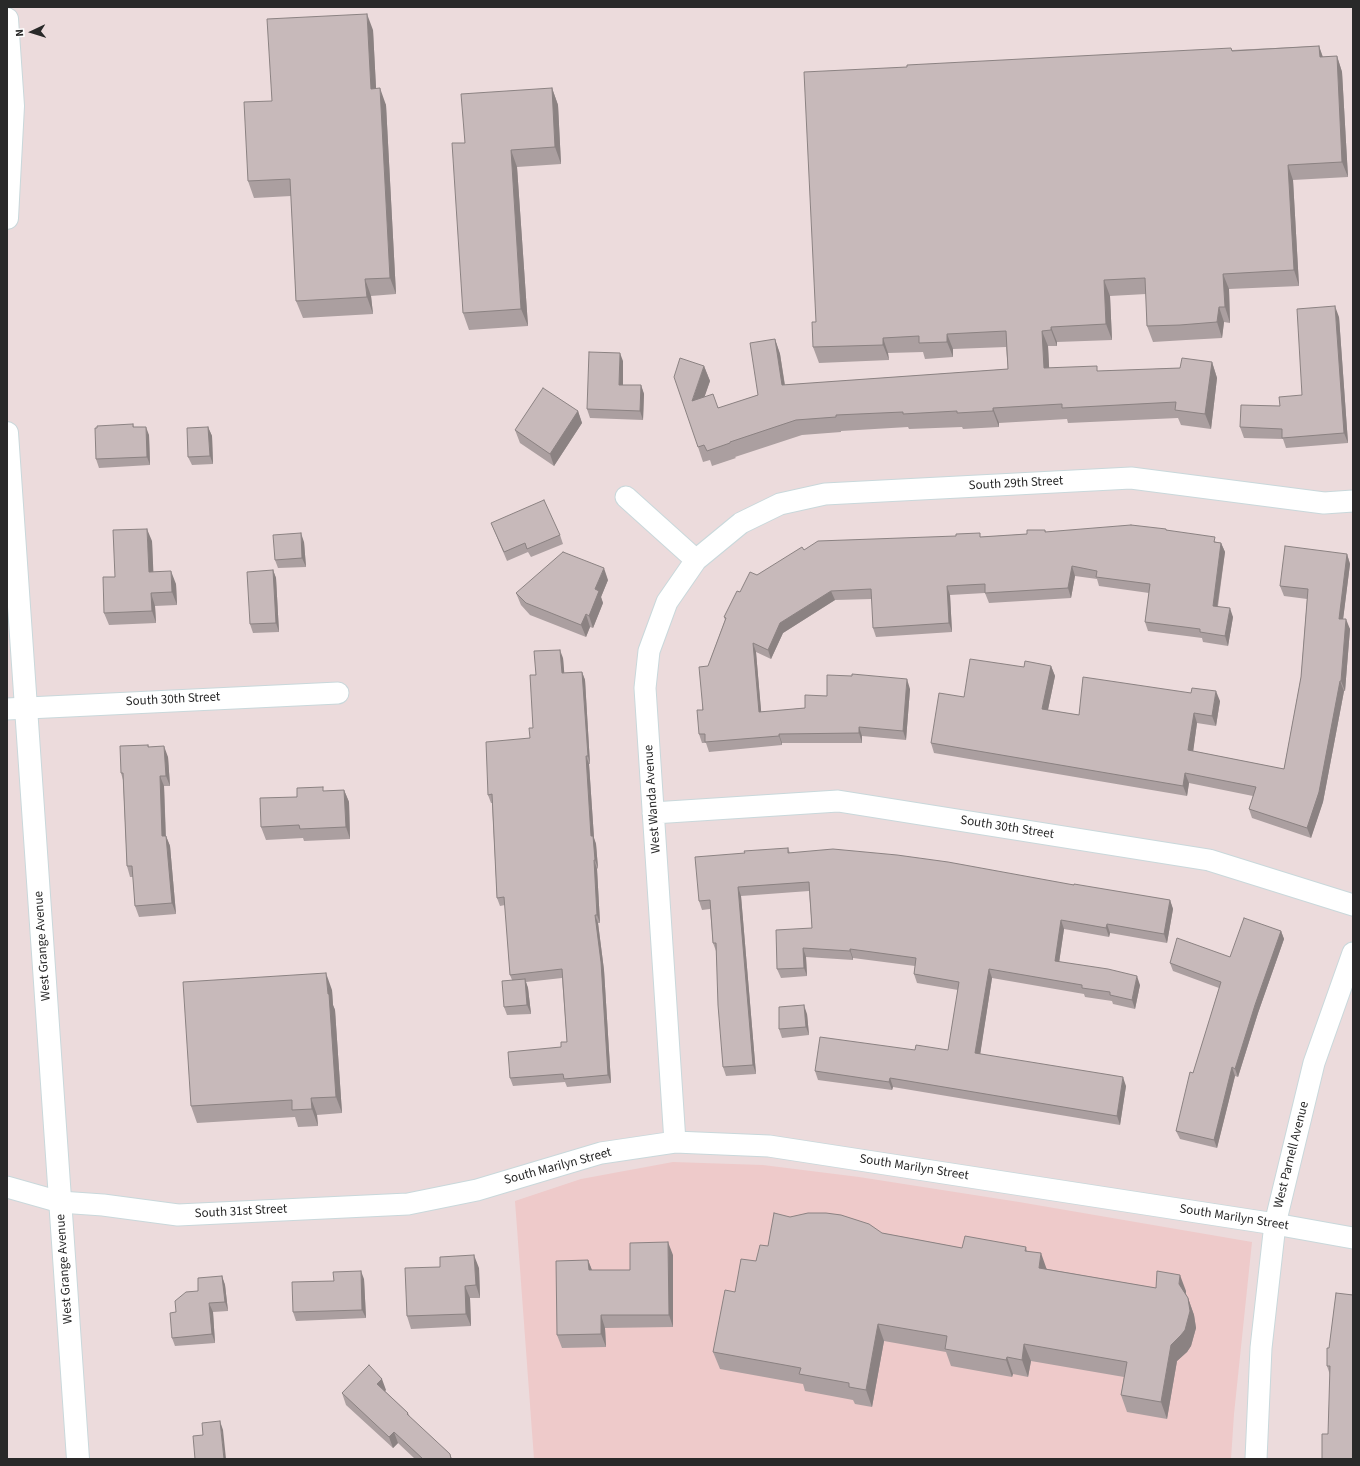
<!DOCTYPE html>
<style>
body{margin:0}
#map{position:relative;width:1360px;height:1466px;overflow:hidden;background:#ecdbdc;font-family:"Source Sans 3",sans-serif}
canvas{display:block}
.frame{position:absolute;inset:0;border:8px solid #292929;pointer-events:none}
.north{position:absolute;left:12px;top:12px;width:40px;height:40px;-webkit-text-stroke:3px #fff;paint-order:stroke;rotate:266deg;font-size:11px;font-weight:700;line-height:16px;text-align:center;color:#292929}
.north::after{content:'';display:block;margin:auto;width:14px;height:18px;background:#292929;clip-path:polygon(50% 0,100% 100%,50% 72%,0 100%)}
</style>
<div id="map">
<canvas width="1360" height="1466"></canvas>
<div class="frame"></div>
<div class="north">N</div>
</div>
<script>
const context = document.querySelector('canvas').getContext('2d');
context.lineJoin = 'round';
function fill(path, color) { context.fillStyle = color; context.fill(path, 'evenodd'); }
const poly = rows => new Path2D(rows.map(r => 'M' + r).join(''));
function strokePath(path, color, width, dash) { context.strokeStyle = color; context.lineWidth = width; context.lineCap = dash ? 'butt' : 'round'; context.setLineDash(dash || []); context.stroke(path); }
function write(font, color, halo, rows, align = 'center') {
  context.font = font + ' "Source Sans 3",sans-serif'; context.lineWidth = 3; context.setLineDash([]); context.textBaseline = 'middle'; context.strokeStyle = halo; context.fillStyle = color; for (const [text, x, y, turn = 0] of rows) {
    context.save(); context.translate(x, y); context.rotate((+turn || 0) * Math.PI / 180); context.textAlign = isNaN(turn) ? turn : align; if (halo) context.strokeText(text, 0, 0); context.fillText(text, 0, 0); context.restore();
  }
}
const education = poly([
 [673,1162,763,1165,859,1177,1019,1202,1252,1242,1234,1414,1231,1459,534,1459,515,1201,581,1179]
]);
const minor = poly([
 [626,497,696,560,667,602,649,651,645,688,675,1142],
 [696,560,741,523,780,504,825,494,1131,478,1324,503,1353,501],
 [7,709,338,693],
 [653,813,838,801,1209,860,1353,905],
 [7,1187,60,1202,103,1205,178,1215,408,1204,477,1190,601,1153,675,1142,769,1146,1275,1224,1353,1238],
 [1256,1459,1261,1348,1275,1224,1314,1063,1353,953]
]);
const tertiary = poly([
 [7,19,13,106,7,218],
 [7,433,78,1459]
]);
const wall = poly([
 [373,30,376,89,386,105,396,294,371,296,373,314,303,318,296,301,291,196,254,198,248,181,272,101],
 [1319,46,1323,57,1337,56,1342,72,1348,177,1293,180,1299,286,1229,289,1230,323,1224,322,1222,338,1186,340,1153,342,1147,326,1146,294,1110,296,1112,340,1057,342,1057,346,1048,346,1049,368,1099,371,1180,368,1212,362,1217,378,1211,429,1181,425,1178,418,1068,423,1067,419,999,423,999,427,963,429,962,427,909,429,908,427,841,431,841,432,802,435,735,457,736,458,712,466,710,460,703,462,698,447,704,366,710,381,704,397,719,408,758,395,775,339,780,354,785,385,1008,369,1006,347,953,349,953,357,925,359,923,352,888,353,889,360,819,363,813,347,816,322,1232,50],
 [552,88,558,105,561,164,517,167,528,326,469,330,463,313,465,143],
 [1339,317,1348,443,1286,448,1283,439,1244,438,1240,427,1280,406,1302,395],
 [623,361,623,385,641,385,644,394,643,420,590,418,587,409],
 [578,411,582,423,554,466,520,443,515,430],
 [133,424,134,427,149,435,150,465,99,468,96,459],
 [208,427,212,436,213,464,192,465,188,457],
 [491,523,560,535,563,544,531,557,528,552,507,561],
 [1166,529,1166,530,1221,543,1225,552,1218,606,1233,617,1228,646,1203,642,1202,638,1148,631,1145,622,1149,593,1099,586,1097,579,1075,576,1071,598,989,603,985,593,950,595,952,632,876,637,873,628,872,599,835,600,783,633,771,659,756,652,761,712,805,708,827,696,910,689,906,740,862,736,862,743,782,743,782,745,709,752,706,743,702,743,699,734,708,666,725,620,724,617,740,592,757,575,804,550,981,537,1027,534,1045,530,1046,532],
 [152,541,153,572,176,584,177,605,155,606,156,623,109,625,104,613,115,577],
 [304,542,306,567,278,568,275,560],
 [1347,554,1350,564,1343,619,1350,629,1345,691,1344,691,1323,802,1311,838,1252,818,1249,809,1253,796,1189,783,1187,796,934,753,931,743,964,697,1024,667,1051,666,1055,676,1048,710,1079,715,1220,701,1216,726,1197,723,1193,751,1284,769,1301,677,1307,599,1284,596,1280,586],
 [273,570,276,578,279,632,253,633,250,624],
 [608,580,601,597,603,603,593,628,590,627,586,637,530,615,521,605,516,593],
 [563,658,564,673,582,672,585,680,590,764,589,764,594,838,596,844,598,868,597,869,600,923,598,923,604,970,611,1083,567,1087,565,1082,513,1086,510,1078,561,1047,567,1042,562,978,526,982,528,988,531,1014,507,1015,504,1007,512,980,510,975,505,905,500,906,497,898,492,803,491,803,488,795,530,738,533,728,536,675],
 [148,745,149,747,168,757,170,786,164,786,166,836,170,846,176,914,139,917,135,906,133,877,130,877,127,866,123,780,121,773],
 [344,790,349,802,350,839,304,841,303,838,266,840,261,827,297,797,325,791],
 [788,848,790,853,1074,885,1170,900,1173,909,1167,943,1110,933,1109,937,1064,929,1059,962,1140,985,1135,1009,1113,1004,1112,1001,1085,997,1084,994,992,978,980,1054,1126,1086,1120,1125,893,1087,892,1090,818,1080,815,1071,915,1050,948,1050,958,990,917,983,914,974,915,966,853,958,853,960,806,957,807,976,781,978,777,969,812,928,809,891,741,896,756,1074,726,1076,723,1067,716,951,713,943,710,909,702,910,699,901,745,853],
 [1281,931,1284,939,1258,1013,1238,1077,1235,1076,1217,1148,1180,1139,1176,1131,1219,988,1173,971,1170,963,1230,957],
 [332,990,333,1005,335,1010,342,1113,317,1115,318,1126,298,1127,295,1117,197,1123,191,1106],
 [807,1014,809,1035,782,1038,779,1029],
 [882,1233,962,1248,1026,1247,1027,1251,1047,1269,1156,1288,1186,1291,1186,1294,1188,1298,1194,1315,1196,1328,1191,1346,1187,1352,1177,1361,1167,1419,1127,1412,1121,1395,1124,1377,1031,1361,1028,1377,1013,1374,1012,1377,951,1366,946,1352,884,1341,872,1407,855,1404,853,1400,805,1391,803,1384,720,1369,713,1352,735,1292,756,1261,768,1246],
 [673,1255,673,1327,605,1328,606,1347,562,1348,557,1335,588,1260,592,1270,630,1270],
 [479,1268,480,1298,470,1298,471,1326,411,1329,407,1316],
 [222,1276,225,1285,228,1311,213,1312,215,1343,175,1346,172,1338,176,1312,198,1291],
 [364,1279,366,1318,296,1321,293,1312,334,1281],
 [1336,1293,1328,1434,1330,1375,1327,1366],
 [386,1390,385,1391,408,1413,410,1417,450,1454,452,1459,415,1459,398,1443,393,1448,346,1405,342,1393]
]);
const shadedWall = poly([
 [367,14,373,30,377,106,371,89],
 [1319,46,1324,61,1320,57],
 [1337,56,1342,72,1348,177,1342,162],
 [380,88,386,105,396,294,390,278],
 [552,88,558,105,561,164,555,147],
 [511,150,517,167,528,326,521,309],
 [1288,165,1293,180,1299,286,1294,270],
 [1223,274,1229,289,1230,323,1225,307],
 [365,279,371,296,373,314,367,297],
 [1104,280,1110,296,1112,340,1106,324],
 [1335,306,1339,317,1348,443,1344,433],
 [1219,307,1224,322,1222,338,1217,322],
 [1051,327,1057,342,1057,346,1051,330],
 [1042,331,1048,346,1050,384,1044,368],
 [947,334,953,349,953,357,947,342],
 [883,338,888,353,889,360,883,345],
 [775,339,780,354,787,400,782,385],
 [620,353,623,361,623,393,619,385],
 [1212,362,1217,378,1211,429,1205,414],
 [704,366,710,381,698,416,692,401],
 [641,385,644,394,643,420,640,411],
 [993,408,999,423,999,427,993,411],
 [578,411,582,423,554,466,550,454],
 [146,427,149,435,150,465,147,457],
 [208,427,212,436,213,464,210,456],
 [147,529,152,541,154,585,149,572],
 [301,533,304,542,306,567,302,558],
 [1221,543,1225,552,1216,615,1213,606],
 [1347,554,1350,564,1342,628,1339,619],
 [1072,566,1075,576,1071,598,1068,588],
 [604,568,608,580,601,597,603,603,593,628,589,616,595,589],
 [273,570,276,578,279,632,276,623],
 [171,571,176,584,177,605,172,592],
 [947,586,950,595,952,632,949,623],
 [831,591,835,600,783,633,771,659,768,650,780,623],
 [151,593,155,606,156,623,152,611],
 [1230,608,1233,617,1228,646,1225,636],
 [586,614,590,627,586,637,581,625],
 [1346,619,1350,629,1345,691,1341,681],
 [753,643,756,652,762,721,759,712],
 [560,650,563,658,565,681,562,673],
 [1051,666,1055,676,1046,719,1042,709],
 [582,672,585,680,590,764,588,756],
 [907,679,910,689,906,740,903,731],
 [1340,681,1344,691,1323,802,1311,838,1307,828],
 [1216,691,1220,701,1216,726,1212,716],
 [1194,713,1197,723,1192,760,1188,750],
 [859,727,862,736,862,743,859,733],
 [779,734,782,743,782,745,779,736],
 [164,746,168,757,170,786,166,776],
 [586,756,589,764,594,838,596,844,598,868,595,860,591,836],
 [1185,773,1189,783,1187,796,1183,786],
 [160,776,164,786,166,847,162,836],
 [344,790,349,802,350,839,346,827],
 [166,836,170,846,176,914,172,903],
 [594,860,597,869,600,923,597,915],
 [738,887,741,896,756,1074,753,1065],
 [1170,900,1173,909,1167,943,1164,934],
 [595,915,598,923,604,970,611,1083,608,1075],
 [1061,920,1064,929,1058,970,1055,961],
 [1107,924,1110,933,1109,937,1106,928],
 [1281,931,1284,939,1258,1013,1238,1077,1235,1069,1255,1005],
 [803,948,806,957,807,976,804,968],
 [850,949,853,958,853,960,850,951],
 [989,969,992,978,979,1062,975,1053],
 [326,973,332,990,333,1005,335,1010,342,1113,336,1097],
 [1137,976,1140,985,1135,1009,1132,1000],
 [525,979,528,988,531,1014,527,1005],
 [804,1005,807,1014,809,1035,806,1027],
 [1232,1067,1235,1076,1217,1148,1214,1140],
 [1123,1077,1126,1086,1120,1125,1117,1116],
 [890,1078,893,1087,892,1090,889,1082],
 [311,1098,317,1115,318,1126,312,1109],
 [668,1242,673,1255,673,1327,669,1315],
 [1041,1253,1047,1270,1039,1268],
 [474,1255,479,1268,480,1298,476,1285],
 [588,1260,593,1273,589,1270],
 [361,1271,364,1279,366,1318,362,1310],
 [1180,1275,1186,1291,1185,1300,1179,1284],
 [222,1276,225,1285,228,1311,225,1302],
 [465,1286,470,1298,471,1326,466,1314],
 [1188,1298,1194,1315,1196,1328,1191,1346,1187,1352,1177,1361,1167,1419,1161,1402,1171,1345],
 [209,1303,213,1312,215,1343,212,1334],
 [601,1315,605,1328,606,1347,601,1334],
 [878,1324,884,1341,872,1407,866,1390],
 [1024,1344,1031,1361,1028,1377,1022,1360],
 [1007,1357,1013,1374,1012,1377,1006,1360],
 [382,1379,386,1390,381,1395,377,1384],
 [220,1421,223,1430,226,1459,224,1459],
 [394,1432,398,1443,393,1448,389,1437]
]);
const building = poly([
 [367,14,371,89,380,88,390,278,365,279,367,297,296,301,290,179,248,181,244,102,272,101,267,19,367,14],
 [1319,46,1320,57,1337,56,1342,162,1288,165,1294,270,1223,274,1225,307,1219,307,1217,322,1180,325,1147,326,1145,278,1104,280,1106,324,1051,327,1051,330,1042,331,1044,368,1097,366,1097,371,1180,368,1182,358,1212,362,1205,414,1175,410,1176,402,1062,408,1062,404,993,408,993,411,957,413,957,411,903,414,903,412,836,415,836,417,796,420,730,442,730,443,707,451,704,445,698,447,674,377,680,358,704,366,692,401,713,394,718,408,758,395,750,343,775,339,782,385,1008,369,1006,331,947,334,947,342,919,343,919,336,883,338,883,345,813,347,812,322,816,322,804,72,907,67,907,65,1231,48,1232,51,1319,46],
 [552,88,555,147,511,150,521,309,463,313,452,143,465,143,461,94,552,88],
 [1335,306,1344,433,1282,438,1282,429,1240,427,1241,405,1280,406,1279,397,1302,395,1297,309,1335,306],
 [589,352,620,353,619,385,641,385,640,411,587,409,589,352],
 [543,388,578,411,550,454,515,430,543,388],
 [133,424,133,427,146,427,147,457,96,459,95,428,97,428,97,426,133,424],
 [208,427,210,456,188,457,187,428,208,427],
 [544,500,560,535,527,549,525,543,504,552,491,523,544,500],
 [1131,525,1166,529,1166,530,1215,537,1214,542,1221,543,1213,606,1230,608,1225,636,1200,632,1200,629,1145,622,1150,584,1096,577,1097,571,1072,566,1068,588,985,593,985,584,947,586,949,623,873,628,871,589,831,591,780,623,768,650,753,643,759,712,805,708,805,695,827,696,827,675,852,676,852,674,907,679,903,731,859,727,859,733,779,734,779,736,705,742,705,734,699,734,697,710,703,710,699,667,708,666,726,618,724,617,737,591,740,592,750,572,757,575,802,547,804,550,818,541,956,536,956,534,980,533,980,537,1027,534,1027,530,1045,530,1045,532,1131,525],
 [147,529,149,572,171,571,172,592,151,593,152,611,104,613,103,577,115,577,113,530,147,529],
 [301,533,302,558,275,560,273,535,301,533],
 [1285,546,1347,554,1339,619,1346,619,1341,681,1340,681,1319,792,1307,828,1249,809,1256,787,1185,773,1183,786,931,743,939,693,964,697,970,659,1024,667,1025,661,1051,666,1042,709,1079,715,1083,677,1191,693,1192,688,1216,691,1212,716,1194,713,1188,750,1284,769,1301,677,1308,589,1280,586,1285,546],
 [563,552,604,568,595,589,599,591,589,616,586,614,581,625,526,603,516,593,563,552],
 [273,570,276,623,250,624,247,572,273,570],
 [560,650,562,673,582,672,588,756,586,756,591,836,593,836,595,860,594,860,597,915,595,915,601,962,608,1075,564,1079,563,1074,510,1078,508,1052,561,1047,561,1042,567,1042,562,969,510,975,504,897,497,898,492,794,488,795,486,742,530,738,529,728,533,728,530,675,536,675,534,651,560,650],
 [148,745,148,747,164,746,166,776,160,776,162,836,166,836,172,903,135,906,132,866,127,866,123,773,121,773,120,746,148,745],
 [323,787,323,791,344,790,346,827,300,829,299,825,261,827,260,798,297,797,297,788,323,787],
 [788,848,788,853,833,849,897,855,948,862,1074,885,1074,884,1170,900,1164,934,1107,924,1106,928,1061,920,1055,961,1108,969,1137,976,1132,1000,1110,995,1110,992,1082,988,1082,985,989,969,975,1053,1123,1077,1117,1116,890,1078,889,1082,815,1071,820,1037,915,1050,916,1045,948,1050,959,982,914,974,916,958,850,949,850,951,803,948,804,968,777,969,776,930,812,928,809,882,738,887,753,1065,723,1067,718,1005,716,943,713,943,710,900,699,901,695,857,745,853,744,851,788,848],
 [1244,918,1281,931,1255,1005,1235,1069,1232,1067,1214,1140,1176,1131,1190,1072,1193,1073,1221,982,1170,963,1177,938,1230,957,1244,918],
 [326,973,328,994,329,994,336,1097,311,1098,312,1109,292,1110,292,1100,191,1106,183,982,326,973],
 [525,979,527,1005,504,1007,502,981,525,979],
 [804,1005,806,1027,779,1029,779,1007,804,1005],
 [774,1213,790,1217,808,1213,826,1213,841,1215,869,1224,882,1233,962,1248,965,1236,1026,1247,1025,1251,1041,1253,1039,1268,1156,1288,1157,1271,1180,1275,1179,1284,1188,1298,1190,1311,1185,1330,1181,1335,1171,1345,1161,1402,1121,1395,1127,1362,1024,1344,1022,1360,1007,1357,1006,1360,945,1349,947,1336,878,1324,866,1390,849,1387,849,1383,799,1374,801,1368,713,1352,725,1290,735,1292,741,1259,756,1261,760,1245,768,1246,774,1213],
 [668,1242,669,1315,601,1315,601,1334,557,1335,556,1261,588,1260,589,1270,630,1270,630,1243,668,1242],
 [474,1255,476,1285,465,1286,466,1314,407,1316,405,1268,440,1267,440,1257,474,1255],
 [361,1271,362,1310,293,1312,292,1282,334,1281,333,1272,361,1271],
 [222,1276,225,1302,209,1303,212,1334,172,1338,170,1313,176,1312,175,1301,186,1292,198,1291,198,1278,222,1276],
 [1336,1293,1353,1295,1353,1459,1322,1459,1322,1434,1328,1434,1330,1366,1327,1366,1327,1348,1329,1348,1336,1293],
 [369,1365,382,1379,377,1384,408,1413,407,1414,450,1454,451,1459,423,1459,394,1432,389,1437,342,1393,369,1365],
 [220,1421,224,1459,195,1459,193,1436,203,1435,202,1423,220,1421]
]);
const streetNames = [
 ["South 29th Street",1016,484,-3],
 ["South 30th Street",173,700,-3],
 ["West Wanda Avenue",653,799,-94],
 ["South 30th Street",1007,828,9],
 ["West Grange Avenue",43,946,-94],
 ["West Parnell Avenue",1292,1155,-76],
 ["South Marilyn Street",558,1167,-15],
 ["South Marilyn Street",914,1168,9],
 ["South 31st Street",241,1212,-3],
 ["South Marilyn Street",1234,1218,9],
 ["West Grange Avenue",65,1269,-94]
];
fill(education, '#eecaca');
strokePath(minor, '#c9d8db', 23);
strokePath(tertiary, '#c9d8db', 24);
strokePath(minor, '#fff', 21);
strokePath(tertiary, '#fff', 22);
fill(wall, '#ab9fa0');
fill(shadedWall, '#8b8282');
fill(building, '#c7b9ba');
strokePath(building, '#8b8282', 1);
write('13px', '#292929', '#fff', streetNames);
</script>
